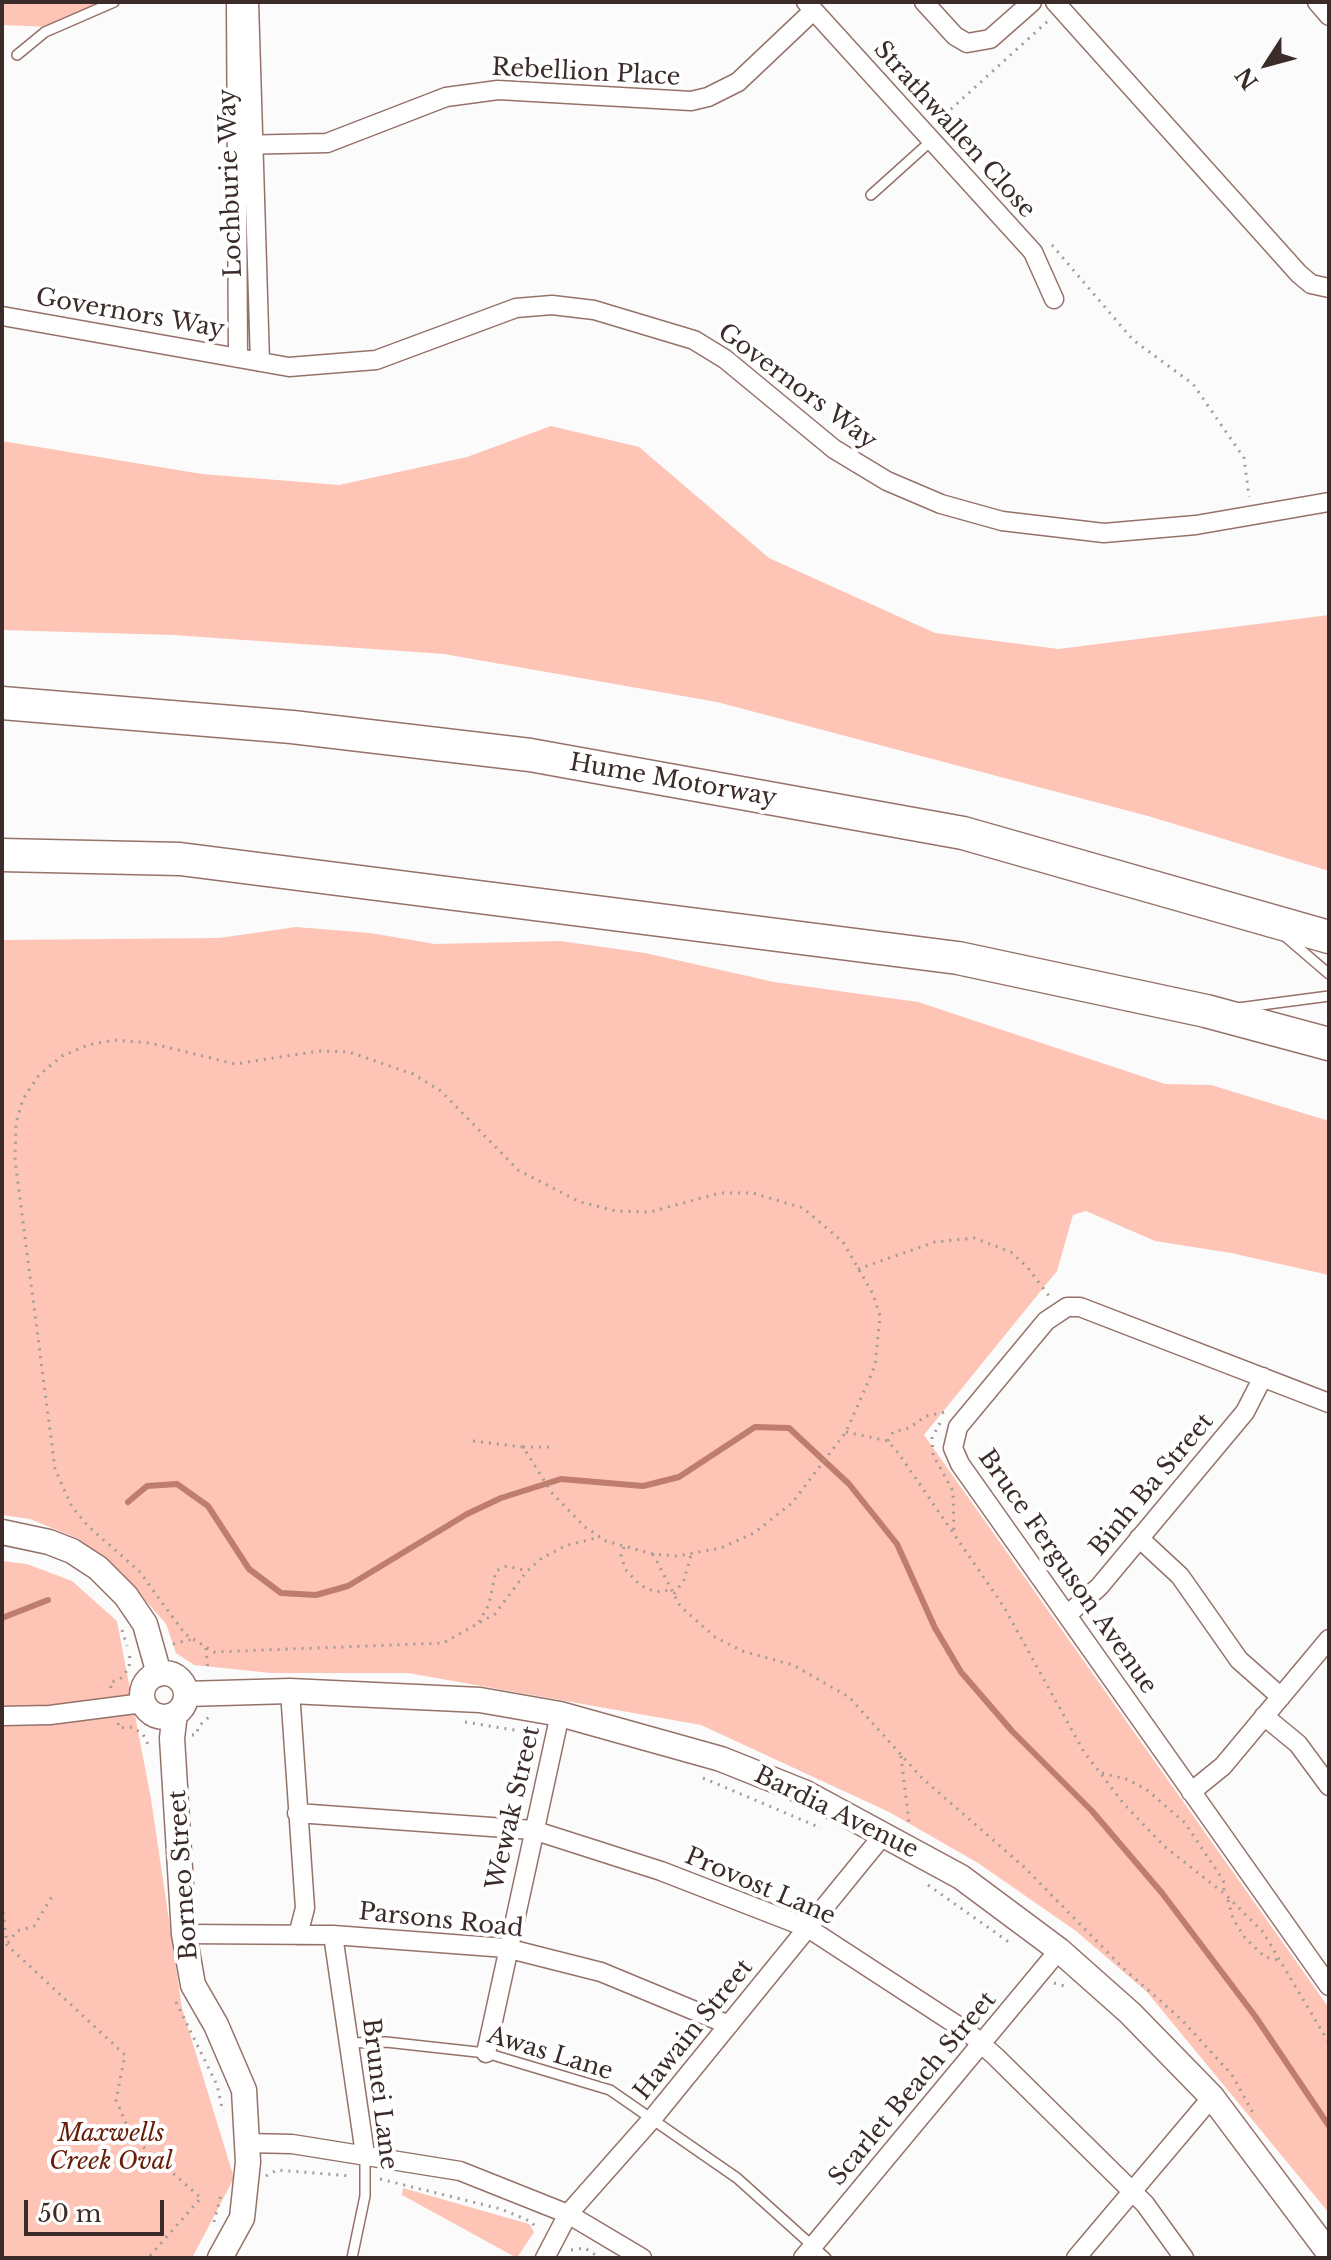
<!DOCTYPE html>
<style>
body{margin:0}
#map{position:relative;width:1331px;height:2260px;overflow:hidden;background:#fbfbfb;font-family:"Libre Baskerville",serif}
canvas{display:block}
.frame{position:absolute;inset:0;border:4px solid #3b2c29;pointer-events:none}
.north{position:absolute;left:1227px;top:24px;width:80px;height:80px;-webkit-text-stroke:6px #fff;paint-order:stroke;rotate:234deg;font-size:22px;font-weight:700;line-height:32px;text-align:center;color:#3b2c29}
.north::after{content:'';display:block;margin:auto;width:28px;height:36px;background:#3b2c29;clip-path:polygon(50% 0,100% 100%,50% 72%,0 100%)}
.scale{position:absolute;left:24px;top:2200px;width:140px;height:36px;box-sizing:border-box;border:4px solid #3b2c29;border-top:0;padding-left:10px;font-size:24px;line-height:28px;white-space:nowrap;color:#3b2c29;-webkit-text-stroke:6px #fff;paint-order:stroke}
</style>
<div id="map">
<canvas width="1331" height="2260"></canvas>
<div class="frame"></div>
<div class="north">N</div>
<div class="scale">50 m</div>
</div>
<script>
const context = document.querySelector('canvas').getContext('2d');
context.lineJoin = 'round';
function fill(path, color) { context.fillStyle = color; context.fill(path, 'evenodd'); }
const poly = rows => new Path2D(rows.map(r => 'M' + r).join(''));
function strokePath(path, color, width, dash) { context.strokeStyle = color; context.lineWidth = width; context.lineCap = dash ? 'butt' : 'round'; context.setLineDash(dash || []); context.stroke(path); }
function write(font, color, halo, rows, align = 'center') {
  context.font = font + ' "Libre Baskerville",serif'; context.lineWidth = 8; context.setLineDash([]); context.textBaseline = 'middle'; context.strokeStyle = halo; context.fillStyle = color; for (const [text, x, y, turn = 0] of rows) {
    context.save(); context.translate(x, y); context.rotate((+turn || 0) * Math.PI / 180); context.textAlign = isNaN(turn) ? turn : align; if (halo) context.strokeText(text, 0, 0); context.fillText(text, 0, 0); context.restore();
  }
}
const green = poly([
 [2,2,111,2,49,27,2,25],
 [551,426,639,447,769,558,935,633,1058,649,1329,615,1329,871,1148,816,717,702,444,654,173,635,2,630,2,441,202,474,339,485,467,457],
 [296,927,370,933,435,944,560,941,645,953,774,982,918,1002,1165,1084,1211,1085,1329,1121,1329,1275,1231,1253,1155,1241,1086,1211,1073,1215,1057,1271,924,1435,1329,2008,1329,2213,1147,1992,1076,1931,978,1863,889,1812,701,1725,408,1673,271,1673,194,1665,176,1653,166,1624,121,1572,79,1539,30,1519,2,1515,2,940,219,938],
 [2,1561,27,1564,72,1581,117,1621,151,1799,182,2008,234,2178,192,2258,2,2258],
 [403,2188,529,2224,534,2232,517,2258,402,2195]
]);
const stream = poly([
 [128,1502,147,1486,177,1484,208,1506,249,1569,281,1593,316,1595,348,1586,467,1514,501,1498,561,1479,643,1486,679,1477,755,1427,789,1428,849,1484,897,1544,935,1628,961,1672,1012,1731,1092,1811,1162,1893,1255,2016,1329,2126],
 [2,1618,48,1600]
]);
const path = poly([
 [946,113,970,153],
 [939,120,1049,20],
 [989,173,1016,203],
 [1052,245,1133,340,1193,384,1244,458,1249,497],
 [858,1269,935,1242,974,1238,1011,1252,1028,1268,1049,1296],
 [940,1423,932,1438,933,1455,953,1491,954,1532],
 [846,1432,888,1441,899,1454,1004,1607,1084,1752,1124,1804,1164,1846,1226,1895,1263,1932,1329,2043],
 [473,1441,523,1447,552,1493,585,1527,606,1541,653,1554,677,1556,721,1548,754,1533,792,1503,846,1432,875,1366,880,1316,873,1294,843,1242,803,1208,753,1193,720,1193,650,1212,616,1211,580,1202,518,1170,441,1091,413,1074,349,1052,319,1051,235,1064,150,1043,114,1040,88,1045,62,1056,39,1075,23,1099,16,1123,15,1160,55,1469,72,1507,88,1526,139,1571,185,1634,214,1652,443,1643,495,1614,527,1571,542,1558,565,1546,600,1537],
 [888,1441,893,1432,909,1428,926,1416,946,1412],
 [523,1447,551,1447],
 [624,1547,621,1555,625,1569,640,1585,655,1592,672,1590],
 [653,1554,680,1606,715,1637,742,1651,793,1665,849,1697,922,1778,1024,1867,1123,1968,1182,2020,1232,2075,1253,2113],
 [674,1594,684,1580,691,1555],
 [479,1622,489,1604,496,1571,507,1566,527,1571],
 [122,1630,127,1646],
 [173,1644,193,1639],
 [206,1648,208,1672],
 [111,1688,110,1683,121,1678,129,1668,130,1653],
 [465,1722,526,1732,538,1738],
 [118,1723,119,1728,132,1727,143,1734,150,1749],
 [192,1735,196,1735,199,1726,210,1716],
 [901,1756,909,1823],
 [1102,1773,1126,1779,1146,1789,1185,1823,1219,1874,1225,1884,1223,1893],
 [703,1778,821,1828],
 [928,1885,1013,1945],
 [1228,1900,1233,1919,1245,1938,1265,1957,1282,1961],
 [3,1912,7,1945,125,2055,116,2100,132,2137,201,2198,148,2258],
 [8,1943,17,1931,34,1926,53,1895],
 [1054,1983,1068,1987],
 [176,2002,217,2085,223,2112],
 [266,2176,277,2170,352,2176],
 [380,2179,501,2209,532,2222,537,2230],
 [214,2222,222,2191],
 [571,2250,585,2248,600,2258]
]);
const lane = poly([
 [17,55,45,32,114,2],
 [871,195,931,141],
 [1287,938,1329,974],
 [1238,1008,1329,996],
 [350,2043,386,2042,486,2053,610,2090,737,2178,826,2258],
 [352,2258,365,2196,365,2155]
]);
const street = poly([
 [236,2,238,358],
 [249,2,260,362],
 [806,2,1033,252,1054,299],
 [924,2,955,36,967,43,990,39,1032,2],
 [1055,2,1299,274,1311,284,1329,288],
 [1317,2,1329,16],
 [237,145,327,143,446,97,498,90,691,101,708,97,738,82,813,11],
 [2,316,289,367,376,360,516,308,552,305,594,310,694,340,725,359,834,449,887,481,941,504,1002,521,1104,533,1196,525,1329,502],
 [1329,1403,1080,1307,1067,1307,1046,1321,958,1427,953,1448,960,1464,1329,1986],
 [1139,1538,1180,1576,1239,1660,1281,1697],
 [1067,1615,1099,1587,1245,1412,1263,1377],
 [290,1691,305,1908,298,1935],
 [2,1716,50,1715,143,1703],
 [1264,1716,1298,1744,1329,1786],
 [1191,1792,1223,1766,1329,1639],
 [297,1813,533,1830,661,1871,808,1928,969,2033,996,2057,1145,2204,1184,2258],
 [184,1934,333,1935,506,1948,601,1972,729,2025],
 [333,1935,365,2154],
 [486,2053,560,1714],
 [246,2143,292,2144,460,2171,568,2214,642,2258],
 [545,2258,568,2214,652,2119,884,1834],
 [803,2258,1059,1950],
 [1076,2258,1212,2097]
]);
const secondary = poly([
 [2,1532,49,1542,72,1551,98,1568,126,1596,145,1624,159,1674],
 '142 1695a22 22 0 1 1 44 0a22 22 0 1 1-44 0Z',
 [186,1694,290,1691,480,1700,560,1714,721,1759,806,1793,961,1877,1059,1950,1130,2013,1212,2097,1329,2253],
 [175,1714,172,1738,184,1934,193,1985,216,2025,244,2090,248,2162,242,2218,220,2258]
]);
const highway = poly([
 [2,703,292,727,530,755,963,833,1329,937],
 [2,855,180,859,958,958,1206,1011,1329,1044]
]);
const streetNames = [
 ["Rebellion Place",586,73,3],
 ["Strathwallen Close",954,130,48],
 ["Lochburie Way",231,183,-92],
 ["Governors Way",130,314,10],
 ["Governors Way",797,387,37],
 ["Hume Motorway",673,781,10],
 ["Binh Ba Street",1152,1485,-50],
 ["Bruce Ferguson Avenue",1067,1572,55],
 ["Wewak Street",514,1808,-77],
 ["Bardia Avenue",836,1813,26],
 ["Borneo Street",184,1875,-94],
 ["Provost Lane",760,1887,23],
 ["Parsons Road",441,1921,6],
 ["Hawain Street",694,2030,-51],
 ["Awas Lane",550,2054,17],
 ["Scarlet Beach Street",913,2089,-50],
 ["Brunei Lane",379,2094,83]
];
const parkNames = [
 ["Maxwells",111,2134],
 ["Creek Oval",111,2162]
];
fill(green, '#fec4b5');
strokePath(stream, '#be7d6d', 6);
strokePath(lane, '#957269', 12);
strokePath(street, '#957269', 21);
strokePath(secondary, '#957269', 27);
strokePath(highway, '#957269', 35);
strokePath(path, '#a29b9a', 3, [2, 6]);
strokePath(lane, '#fff', 9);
strokePath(street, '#fff', 18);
strokePath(secondary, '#fff', 24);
strokePath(highway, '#fff', 32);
write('24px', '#3b2c29', '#fff', streetNames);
write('italic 24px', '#681d0a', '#fff', parkNames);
</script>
